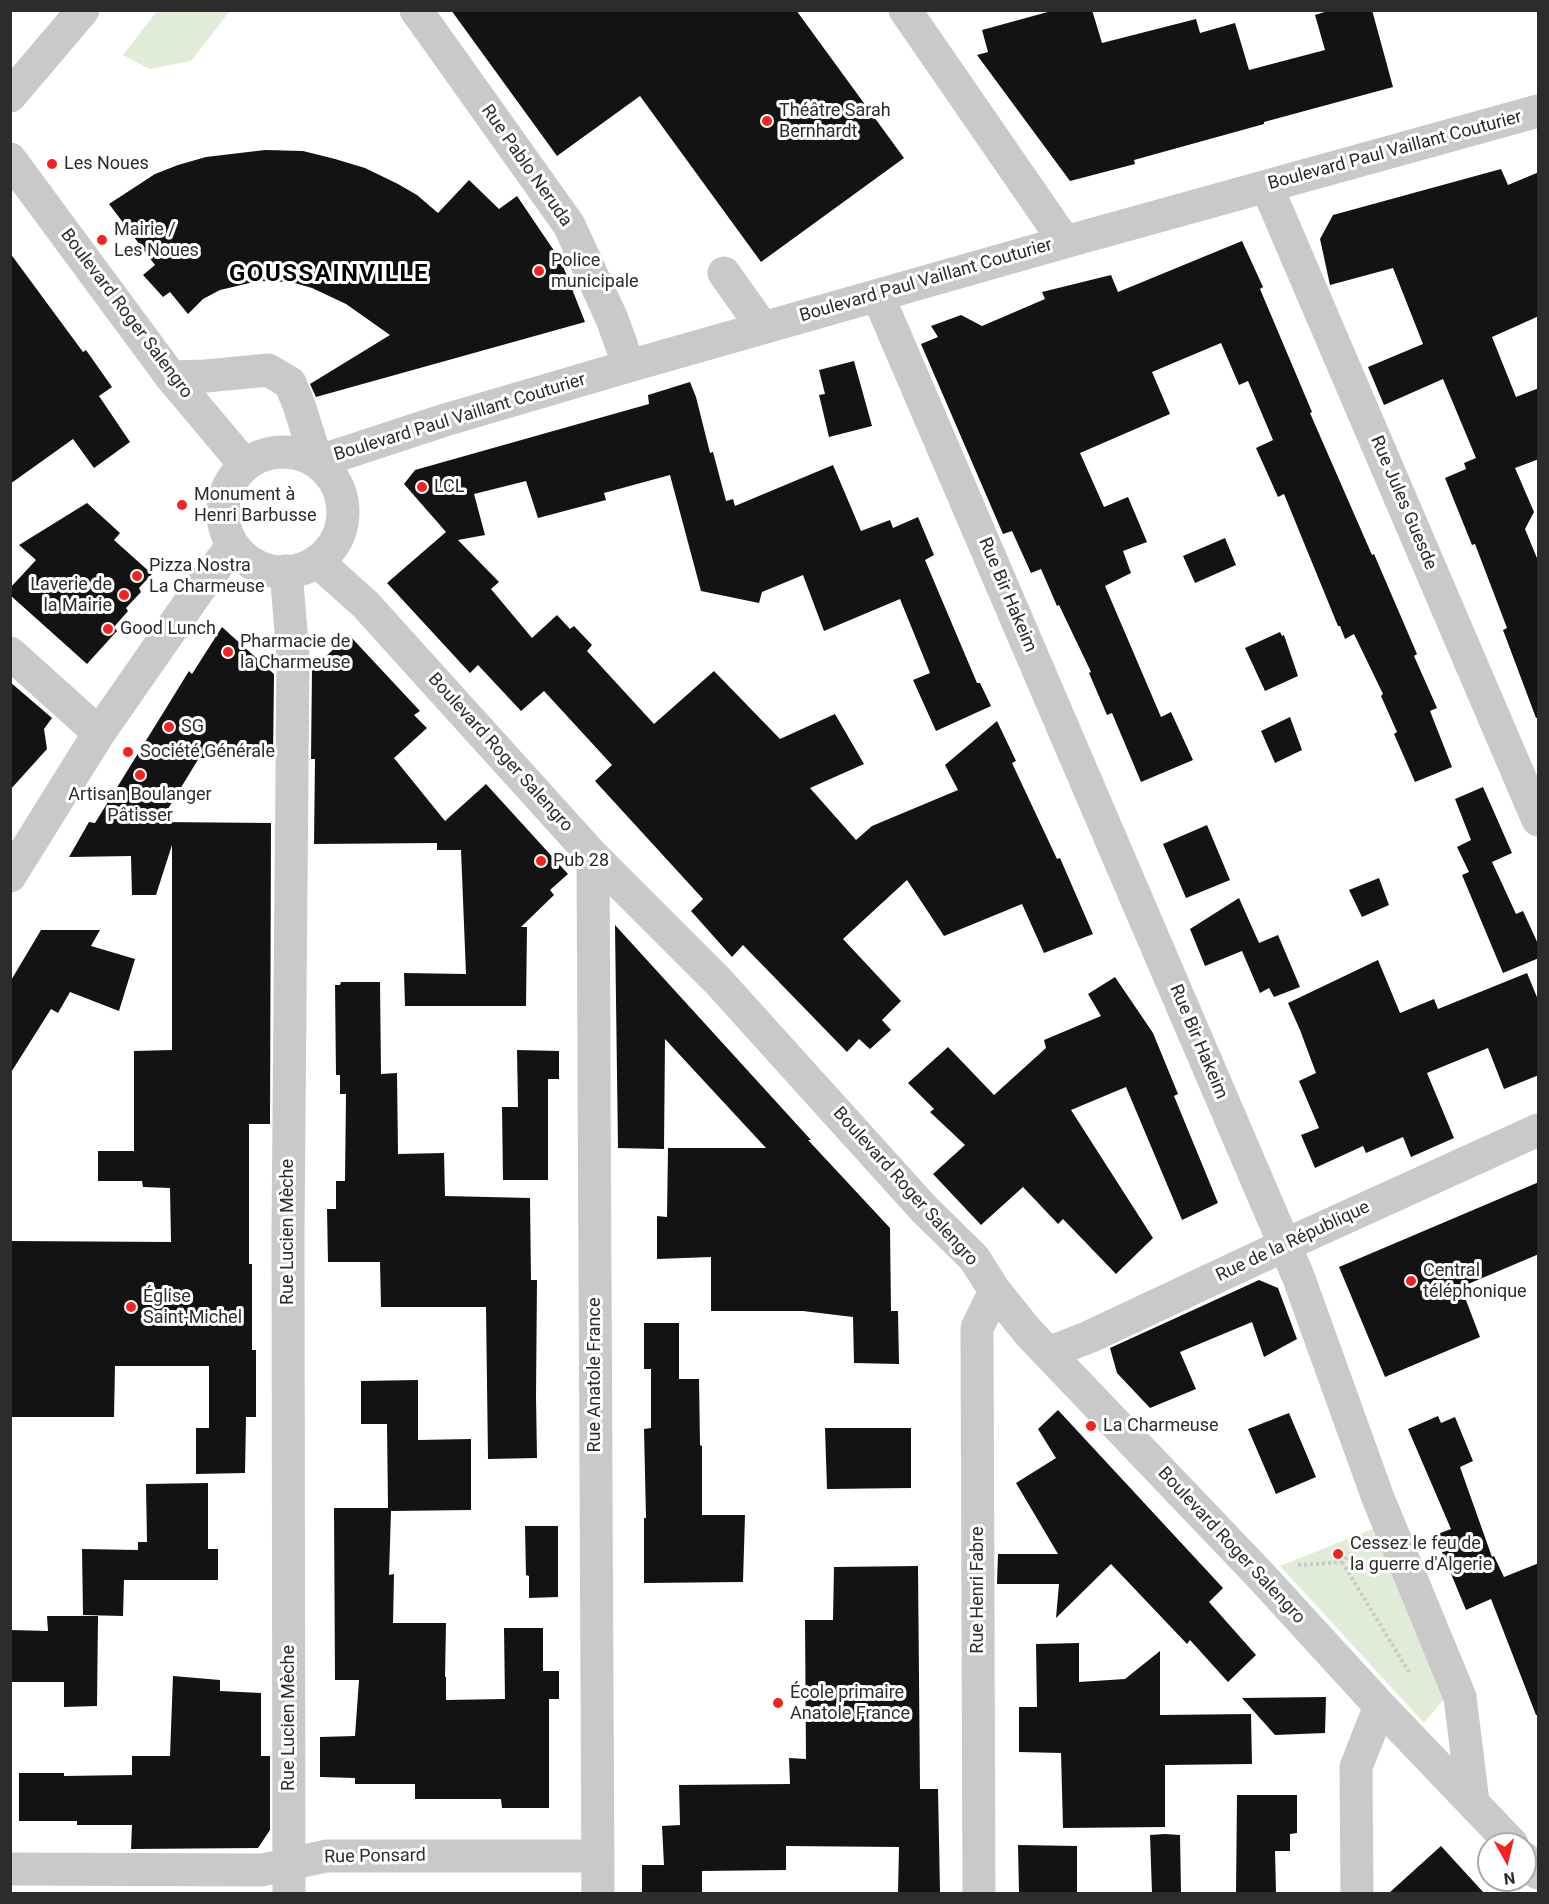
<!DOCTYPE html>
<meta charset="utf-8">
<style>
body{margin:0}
#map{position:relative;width:1549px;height:1904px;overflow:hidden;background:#fff;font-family:Roboto,sans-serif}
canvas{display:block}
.frame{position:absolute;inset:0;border:12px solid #2c2c2c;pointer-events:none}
.north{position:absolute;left:1477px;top:1832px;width:60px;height:60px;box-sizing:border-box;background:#fff;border:2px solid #ababab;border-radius:50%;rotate:172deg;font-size:16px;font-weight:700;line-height:24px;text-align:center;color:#2c2c2c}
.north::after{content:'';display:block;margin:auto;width:21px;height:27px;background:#f5231c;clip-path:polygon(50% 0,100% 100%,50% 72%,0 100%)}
</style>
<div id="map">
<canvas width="1549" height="1904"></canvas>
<div class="frame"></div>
<div class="north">N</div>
</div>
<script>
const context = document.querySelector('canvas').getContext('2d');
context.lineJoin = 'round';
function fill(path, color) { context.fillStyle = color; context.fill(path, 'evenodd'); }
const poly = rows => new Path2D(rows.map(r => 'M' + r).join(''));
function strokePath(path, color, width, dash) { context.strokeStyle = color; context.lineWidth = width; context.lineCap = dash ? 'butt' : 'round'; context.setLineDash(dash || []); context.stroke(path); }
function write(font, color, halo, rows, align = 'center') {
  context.font = font + ' Roboto,sans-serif'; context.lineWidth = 6; context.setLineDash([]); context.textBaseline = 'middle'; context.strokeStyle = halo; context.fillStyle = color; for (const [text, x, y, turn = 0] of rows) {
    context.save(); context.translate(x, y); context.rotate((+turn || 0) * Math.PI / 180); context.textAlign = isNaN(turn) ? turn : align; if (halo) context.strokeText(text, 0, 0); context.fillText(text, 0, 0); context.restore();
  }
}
const green = poly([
 [157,11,157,10,230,11,191,61,150,69,123,55],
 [1380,1526,1444,1699,1424,1723,1280,1566]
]);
const building = poly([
 [451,10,796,10,904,158,761,262,640,96,557,156],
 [1055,10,1092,10,1102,43,1196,19,1200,33,1235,23,1249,70,1325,50,1315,15,1331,10,1372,10,1393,87,1264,122,1264,124,1134,160,1135,164,1070,181,977,55,988,52,982,30],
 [265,150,303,151,335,159,365,168,398,184,417,195,438,213,469,180,499,209,517,196,561,261,585,322,316,397,310,384,390,335,346,304,312,288,291,282,258,281,220,290,203,299,188,314,170,292,163,297,143,275,155,265,109,204,155,174,178,165,206,157],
 [1501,169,1508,185,1539,172,1539,316,1492,337,1516,397,1539,388,1539,459,1515,468,1534,512,1525,529,1539,563,1539,717,1536,718,1503,630,1507,628,1475,544,1472,545,1445,478,1466,469,1464,463,1476,458,1443,379,1384,405,1368,367,1423,344,1393,268,1330,285,1320,239,1333,215],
 [1242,241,1263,287,1260,289,1312,412,1310,413,1372,555,1374,554,1417,654,1414,656,1437,708,1430,711,1452,767,1415,782,1394,734,1397,732,1381,696,1383,694,1354,634,1345,639,1340,626,1338,626,1284,494,1278,497,1256,448,1273,440,1248,381,1239,385,1221,343,1152,372,1170,414,1080,453,1104,507,1128,497,1147,542,1123,551,1131,573,1105,586,1161,717,1171,712,1193,760,1141,782,1112,713,1107,715,1089,673,1091,672,1059,605,1057,606,1041,569,1031,573,1012,531,1003,534,921,344,938,337,931,326,961,315,982,326,1045,299,1042,292,1111,275,1118,292],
 [10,253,83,352,86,350,112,387,99,396,130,442,94,468,73,439,10,484],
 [854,361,872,426,829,437,819,395,825,394,819,370],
 [690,382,696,397,710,453,713,452,726,501,733,499,735,506,833,465,861,531,890,520,893,528,918,517,934,555,925,560,977,683,980,683,991,706,936,731,913,680,930,673,900,599,824,631,803,575,762,592,759,603,701,591,670,475,604,493,606,500,538,518,526,481,474,494,485,535,458,540,499,582,491,589,532,638,557,615,570,629,574,626,592,645,587,651,654,724,714,671,780,739,835,714,864,764,810,788,856,840,872,826,958,790,945,765,997,721,1016,761,1012,763,1057,859,1060,858,1093,934,1044,953,1022,904,944,936,907,880,843,939,901,1001,882,1020,891,1030,870,1049,859,1039,847,1052,743,945,732,957,691,911,703,899,595,781,612,765,544,691,521,711,478,665,470,673,387,583,446,532,404,484,415,470,649,404,648,395],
 [87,503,120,533,114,540,152,574,139,588,141,592,126,608,128,611,114,627,117,631,87,664,10,595,10,588,36,560,19,545],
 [1225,538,1236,565,1195,583,1183,556],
 [222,627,274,674,273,758,199,758,160,822,271,823,270,1124,249,1124,249,1264,252,1264,252,1350,256,1350,256,1417,246,1417,245,1473,196,1474,196,1428,209,1428,209,1366,115,1366,114,1417,10,1417,10,1241,171,1242,170,1188,143,1187,142,1181,98,1181,98,1151,134,1151,134,1051,172,1050,172,845,156,895,132,895,131,856,69,857,89,822,95,823,189,671,192,674],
 [1280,632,1282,636,1284,635,1298,676,1265,691,1245,648],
 [349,635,420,711,414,715,427,728,394,758,445,821,486,784,568,874,550,890,554,895,521,927,527,927,526,1006,405,1006,404,973,466,974,461,850,437,850,437,843,314,844,315,759,311,759,312,669],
 [10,682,52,718,44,729,47,749,10,790],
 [1290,717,1302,750,1275,763,1261,731],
 [1483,787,1512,853,1492,862,1516,914,1523,911,1539,946,1539,958,1503,973,1462,875,1469,872,1457,847,1471,840,1455,799],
 [1207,825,1230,880,1186,898,1163,844],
 [1379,878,1389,905,1362,917,1349,890],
 [1239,898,1259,943,1278,935,1300,987,1274,997,1269,988,1260,993,1242,951,1205,966,1190,929],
 [615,925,811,1140,808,1140,890,1228,891,1311,898,1311,899,1364,854,1363,853,1317,803,1311,711,1311,711,1257,657,1259,657,1216,667,1217,668,1148,766,1148,665,1039,664,1149,618,1148],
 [41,930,100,930,91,946,135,959,119,1011,70,992,58,1013,51,1009,10,1074,10,982],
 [1378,960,1400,1013,1434,999,1438,1009,1527,973,1539,1002,1539,1075,1504,1089,1488,1048,1427,1073,1454,1138,1411,1157,1403,1137,1366,1153,1363,1146,1315,1168,1301,1135,1319,1128,1299,1081,1316,1073,1300,1030,1288,1003],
 [1115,977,1153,1033,1178,1094,1174,1096,1218,1203,1182,1220,1126,1087,1071,1110,1153,1238,1116,1274,1063,1219,1058,1224,1023,1187,981,1225,933,1174,965,1145,930,1112,934,1109,908,1083,948,1047,994,1095,1046,1048,1044,1040,1101,1016,1088,994],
 [341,982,380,982,381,1074,397,1073,398,1154,444,1153,445,1196,530,1198,531,1280,537,1280,536,1396,537,1458,488,1459,486,1307,381,1307,380,1262,328,1262,327,1209,336,1209,336,1181,345,1181,346,1094,340,1094,340,1075,336,1075,335,985,340,985],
 [517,1050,559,1051,559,1079,548,1079,548,1180,503,1180,502,1107,518,1107],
 [1539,1182,1539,1254,1461,1287,1480,1337,1385,1377,1339,1267],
 [1259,1280,1278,1288,1297,1339,1264,1357,1252,1322,1180,1352,1196,1389,1150,1408,1117,1373,1110,1348],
 [644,1323,679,1323,679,1379,699,1379,700,1445,702,1446,702,1515,745,1515,743,1582,644,1583,644,1518,646,1518,644,1429,651,1428,651,1369,644,1369],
 [418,1380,418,1440,471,1439,471,1510,391,1511,389,1575,394,1574,393,1623,446,1623,445,1677,446,1677,446,1700,505,1699,504,1628,543,1628,543,1671,559,1671,559,1699,549,1699,549,1808,502,1808,501,1799,415,1799,415,1784,355,1784,355,1778,320,1777,320,1737,355,1736,359,1680,335,1680,334,1508,388,1508,387,1424,361,1424,361,1381],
 [1058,1410,1223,1588,1209,1602,1256,1655,1228,1682,1190,1640,1187,1644,1111,1564,1056,1618,1059,1584,997,1584,998,1554,1058,1554,1016,1483,1056,1458,1038,1429],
 [1289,1413,1316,1477,1276,1494,1248,1429],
 [1438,1416,1441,1423,1455,1417,1473,1461,1460,1467,1492,1557,1494,1556,1504,1577,1539,1563,1539,1715,1536,1715,1491,1599,1466,1610,1435,1535,1451,1529,1408,1429],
 [825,1428,911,1428,911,1488,827,1489],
 [208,1483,208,1549,218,1549,218,1580,124,1580,123,1616,83,1615,82,1549,138,1550,138,1542,147,1542,146,1484],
 [525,1526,558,1526,558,1597,529,1598,529,1576,526,1575],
 [918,1566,920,1789,938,1789,940,1892,898,1893,899,1847,786,1846,786,1870,702,1871,702,1893,642,1893,642,1865,664,1865,662,1826,680,1825,679,1785,790,1784,789,1758,806,1759,805,1620,833,1620,834,1567],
 [47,1616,98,1616,97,1706,64,1707,64,1682,10,1682,10,1630,48,1631],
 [1079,1643,1079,1682,1125,1679,1160,1651,1160,1715,1251,1714,1252,1764,1165,1765,1165,1827,1063,1828,1061,1753,1019,1752,1019,1707,1037,1707,1036,1644],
 [173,1676,220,1680,220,1691,261,1693,261,1756,270,1756,270,1830,258,1848,131,1849,132,1825,77,1825,77,1821,19,1821,19,1773,64,1773,64,1776,132,1775,132,1756,170,1756],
 [1326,1697,1325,1733,1275,1735,1242,1698],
 [1237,1795,1297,1795,1297,1833,1290,1834,1290,1851,1275,1851,1276,1893,1236,1893],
 [1165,1834,1180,1835,1181,1893,1152,1893,1150,1835],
 [1018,1845,1077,1846,1077,1893,1019,1893],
 [1441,1846,1484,1893,1389,1893]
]);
const path = poly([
 [1342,1562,1409,1672],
 [1298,1565,1342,1562,1359,1546]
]);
const minor = poly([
 [416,10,569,225,612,319,629,366],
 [905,10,1065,242],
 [10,96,83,10],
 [10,159,171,377,245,465],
 [1267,187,1538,820],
 [724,273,763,328],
 [878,296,1298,1276,1378,1498,1460,1697,1473,1802],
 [171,377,206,376,268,370,290,383,299,405,317,462,445,420,629,366,1065,242,1538,111],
 '223 512a60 60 0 1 1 120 0a60 60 0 1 1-120 0Z',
 [317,561,365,604,593,856,718,981,924,1209,974,1258,995,1291,1028,1332,1260,1575,1380,1706,1512,1844],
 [286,571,293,656,288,1232,289,1894],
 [10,653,99,733],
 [593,856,598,1894],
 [10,876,99,733,197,592,233,545],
 [1048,1353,1089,1337,1285,1245,1538,1130],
 [1525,1859,1538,1873],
 [10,1869,262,1870,326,1856,597,1856],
 [979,1894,977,1328,995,1291],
 [1357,1894,1356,1767,1380,1706]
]);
const markers = [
 [767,121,6,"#f5231c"],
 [52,164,6,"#f5231c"],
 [102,240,6,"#f5231c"],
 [539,271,6,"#f5231c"],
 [422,487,6,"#f5231c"],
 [182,505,6,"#f5231c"],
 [137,576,6,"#f5231c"],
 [124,595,6,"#f5231c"],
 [108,629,6,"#f5231c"],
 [228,652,6,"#f5231c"],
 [169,727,6,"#f5231c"],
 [128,752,6,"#f5231c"],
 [140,775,6,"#f5231c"],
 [541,861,6,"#f5231c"],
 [1411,1281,6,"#f5231c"],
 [131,1307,6,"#f5231c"],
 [1091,1426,6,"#f5231c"],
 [1338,1554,6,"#f5231c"],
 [778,1703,6,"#f5231c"]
];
const poiNames = [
 ["Théâtre Sarah",779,111],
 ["Bernhardt",779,132],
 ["Les Noues",64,164],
 ["Mairie /",114,230],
 ["Les Noues",114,251],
 ["Police",551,261],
 ["municipale",551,282],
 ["LCL",434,487],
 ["Monument à",194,495],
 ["Henri Barbusse",194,516],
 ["Pizza Nostra",149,566],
 ["La Charmeuse",149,587],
 ["Laverie de",112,585,"right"],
 ["la Mairie",112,606,"right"],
 ["Good Lunch",120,629],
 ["Pharmacie de",240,642],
 ["la Charmeuse",240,663],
 ["SG",181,727],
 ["Société Générale",140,752],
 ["Artisan Boulanger",140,795,"center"],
 ["Pâtisser",140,816,"center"],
 ["Pub 28",553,861],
 ["Central",1423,1271],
 ["téléphonique",1423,1292],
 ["Église",143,1297],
 ["Saint-Michel",143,1318],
 ["La Charmeuse",1103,1426],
 ["Cessez le feu de",1350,1544],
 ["la guerre d'Algerie",1350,1565],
 ["École primaire",790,1693],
 ["Anatole France",790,1714]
];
const streetNames = [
 ["Boulevard Paul Vaillant Couturier",1395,151,-15],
 ["Rue Pablo Neruda",526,166,55],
 ["Boulevard Paul Vaillant Couturier",926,281,-16],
 ["Boulevard Roger Salengro",126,314,53],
 ["Boulevard Paul Vaillant Couturier",460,418,-17],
 ["Rue Jules Guesde",1403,503,67],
 ["Rue Bir Hakeim",1007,595,67],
 ["Boulevard Roger Salengro",500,753,48],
 ["Rue Bir Hakeim",1198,1042,67],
 ["Boulevard Roger Salengro",905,1187,48],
 ["Rue Lucien Mèche",288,1232,-90],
 ["Rue de la République",1293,1242,-25],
 ["Rue Anatole France",595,1375,-90],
 ["Boulevard Roger Salengro",1231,1546,47],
 ["Rue Henri Fabre",978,1590,-90],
 ["Rue Lucien Mèche",289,1718,-90],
 ["Rue Ponsard",375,1857,-1]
];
const districtNames = [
 ["GOUSSAINVILLE",329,275]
];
fill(green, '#e0ecd8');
fill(building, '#131313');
strokePath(path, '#c9c9c9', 4, [3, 3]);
strokePath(minor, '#c9c9c9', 33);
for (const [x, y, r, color] of markers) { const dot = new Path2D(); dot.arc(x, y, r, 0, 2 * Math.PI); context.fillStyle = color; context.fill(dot); strokePath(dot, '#fff', 2); }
write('18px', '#2c2c2c', '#fff', poiNames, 'left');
write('18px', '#2c2c2c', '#fff', streetNames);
context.letterSpacing = '1.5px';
write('bold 24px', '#000', '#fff', districtNames);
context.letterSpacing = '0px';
</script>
